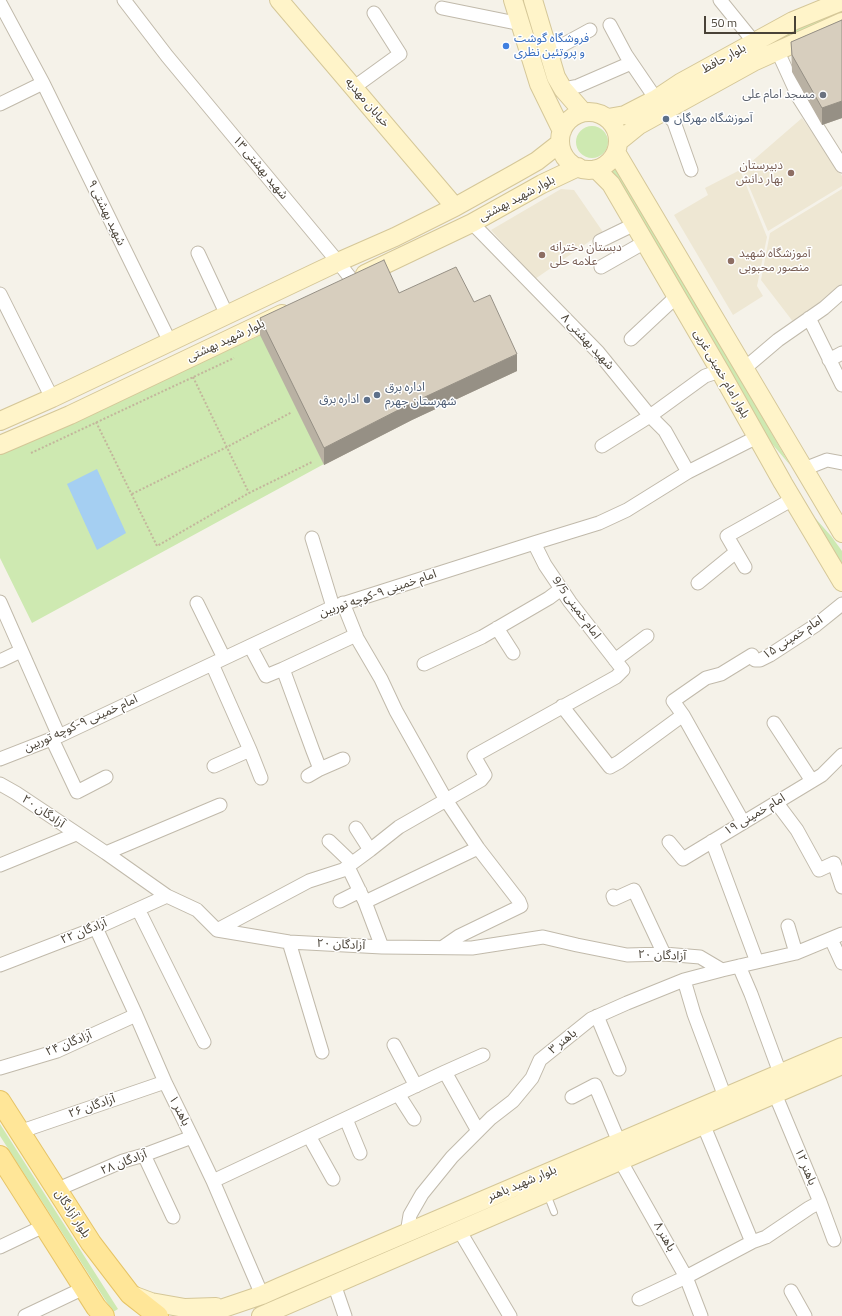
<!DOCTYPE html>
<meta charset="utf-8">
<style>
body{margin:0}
#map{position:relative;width:842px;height:1316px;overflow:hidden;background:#f5f2e9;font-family:"Titillium Web",sans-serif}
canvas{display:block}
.scale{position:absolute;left:704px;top:16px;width:92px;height:18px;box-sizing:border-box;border:2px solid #494237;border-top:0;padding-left:5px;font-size:12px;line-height:14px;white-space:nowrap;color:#494237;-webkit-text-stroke:3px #fff;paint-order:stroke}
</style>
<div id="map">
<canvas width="842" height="1316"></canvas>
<div class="scale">50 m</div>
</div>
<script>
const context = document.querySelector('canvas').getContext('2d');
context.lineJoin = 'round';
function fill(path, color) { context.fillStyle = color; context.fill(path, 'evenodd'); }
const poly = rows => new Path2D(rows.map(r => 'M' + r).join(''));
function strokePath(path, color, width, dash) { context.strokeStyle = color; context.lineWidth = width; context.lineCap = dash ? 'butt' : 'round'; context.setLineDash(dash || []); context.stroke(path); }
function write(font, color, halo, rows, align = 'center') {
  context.font = font + ' "Titillium Web","Noto Sans Arabic",sans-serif'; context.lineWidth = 3; context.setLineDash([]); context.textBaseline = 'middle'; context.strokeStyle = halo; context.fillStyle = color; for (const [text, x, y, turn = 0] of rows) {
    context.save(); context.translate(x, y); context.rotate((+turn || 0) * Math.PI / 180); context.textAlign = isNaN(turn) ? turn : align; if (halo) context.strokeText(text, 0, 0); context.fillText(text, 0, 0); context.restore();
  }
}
const education = poly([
 [802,118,842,176,842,186,768,231,742,170],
 [740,170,767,237,757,286,763,296,733,315,674,215,708,195,705,188],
 [561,189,574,190,603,232,535,279,491,230],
 [842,189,842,285,794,323,761,280,770,233]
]);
const green = poly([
 [842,9,842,15,781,41,777,35],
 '576 142a16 16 0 1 1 32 0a16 16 0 1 1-32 0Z',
 [618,166,790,465,762,432,610,172],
 [261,335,324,464,32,623,0,558,0,455],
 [808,510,831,536,842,551,842,571],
 [0,1124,118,1309,113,1312,0,1136]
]);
const water = poly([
 [97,469,126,533,97,550,67,484]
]);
const path = poly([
 [193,377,249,493],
 [96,422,157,546,249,493,312,462],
 [31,453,234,358],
 [132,494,227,447,292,412]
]);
const lane = poly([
 [547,1194,554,1212]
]);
const street = poly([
 [124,0,167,56,338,262,352,280],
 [720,0,754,42],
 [0,3,43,83,170,342],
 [442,8,521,24],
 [610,25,626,55,656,99],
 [778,52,799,98,842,166],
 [548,53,590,30],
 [353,88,400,54,374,13],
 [563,89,578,86,631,63],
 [0,104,43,83],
 [665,112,674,122,691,170],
 [472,223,598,352,650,416,665,431,688,472],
 [600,241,635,224],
 [198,253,227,315],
 [601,267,645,242],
 [0,294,52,398],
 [809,318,842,385],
 [631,339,677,296],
 [829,360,842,353],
 [745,368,778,340,824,308,842,292],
 [602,446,650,416,705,376,720,371],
 [804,469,827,460,842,463],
 [312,538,333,607],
 [745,567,727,536,793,499],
 [698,583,736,552],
 [0,602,59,736],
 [197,603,224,658],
 [343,603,357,638,381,679,396,711,446,800,478,848,519,901,521,906,459,936,443,947],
 [497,628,513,653],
 [250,646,266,676,283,669],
 [615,660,647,636],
 [0,661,21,651],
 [212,664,250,750,261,778],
 [424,664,482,637,549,598,561,589],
 [562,706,610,767,619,762,683,715,673,701,706,678,721,674,752,655,755,660,760,660,770,655,816,625,842,604],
 [683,715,743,822],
 [774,723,812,781],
 [52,739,77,792,106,777],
 [0,759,59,736,333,607,534,543,599,523,627,510,688,472,757,437],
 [214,766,250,750],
 [320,769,343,759],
 [308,776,320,769,313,751,283,669,356,635],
 [0,784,16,793,106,853,167,896,197,910,217,930,289,942,382,947,472,948,543,937,577,945,627,955,664,954,700,957,722,970],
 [776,802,797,830,819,870,834,863,842,887],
 [356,828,370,850],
 [329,841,352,863],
 [712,841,757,962],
 [669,842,683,859,822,775,842,755],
 [106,853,220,805],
 [0,865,76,834],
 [348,867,365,902,478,848],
 [613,896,614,899,634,890,664,954],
 [340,901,360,891],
 [365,902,382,947],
 [138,909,204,1042],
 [788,926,796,953],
 [96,928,136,1015,165,1082,192,1137,213,1181,262,1295],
 [217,930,309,881,343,870,370,850,399,827,481,780,485,775,474,756,616,677,623,670,570,602,545,565,534,543],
 [831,939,842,963],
 [289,942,322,1052],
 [0,965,96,928,167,896],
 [739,966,751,994,780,1073],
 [684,980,694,1014,725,1097],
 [597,1016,619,1069],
 [394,1045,416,1086],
 [0,1068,57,1051,136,1015],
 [445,1072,483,1055],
 [398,1094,414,1119],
 [775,1094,820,1202,834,1240],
 [572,1097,595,1085,619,1142],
 [346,1119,360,1153],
 [703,1124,752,1242],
 [19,1132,165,1082],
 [309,1136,333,1179],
 [144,1155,173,1217],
 [620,1160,686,1277,701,1316],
 [213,1181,445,1072,478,1131],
 [56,1190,123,1161,144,1155,192,1137],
 [459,1230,510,1316],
 [407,1233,410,1215,422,1194,452,1157,491,1118,513,1101,532,1078,540,1060,591,1019,627,1003,684,980,722,970,796,953,842,934],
 [0,1247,44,1226],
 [334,1284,345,1316],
 [791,1291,805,1316],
 [639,1299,686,1277,752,1242,766,1237,809,1208,820,1202],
 [25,1316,84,1288]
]);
const secondary = poly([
 [279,0,455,207],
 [513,0,539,84,562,131],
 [533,0,556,77,563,89,583,112],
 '560 141a29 29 0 1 1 58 0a29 29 0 1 1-58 0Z',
 [608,118,625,115,656,99,680,83,793,21,842,1],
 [618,142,639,125,753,62,842,22],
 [616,152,842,533],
 [596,169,611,184,720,371,783,483,842,582],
 [365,274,472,223,542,184,578,167],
 [0,421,52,398,338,262,395,237,455,207,516,173,537,161,560,143],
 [0,445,70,415,282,314],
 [135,1296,151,1302,185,1308,216,1307],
 [200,1316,262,1295,280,1287,842,1047],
 [261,1316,842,1065]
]);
const primary = poly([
 [0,1101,91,1243,130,1294,158,1316],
 [0,1156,96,1307,104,1316]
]);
const wall = poly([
 [842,20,842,118,822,125,792,72,791,42],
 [399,293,474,302,517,371,412,420,324,465,260,335,260,318]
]);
const shadedWall = poly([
 [842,101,842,118,822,125,822,108],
 [517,354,517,371,412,420,324,465,324,448,412,403]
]);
const building = poly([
 [842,20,842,101,822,108,792,55,791,42,842,20],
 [384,260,399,293,456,267,474,302,490,295,517,354,412,403,324,448,260,318,384,260]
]);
const markers = [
 [506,46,4,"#3f7fe0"],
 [823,95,4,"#6b7280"],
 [666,119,4,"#5c6f8a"],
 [791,173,4,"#8d6e63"],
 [542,255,4,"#8d6e63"],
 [731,261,4,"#8d6e63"],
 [377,395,4,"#5c6f8a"],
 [367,400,4,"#5c6f8a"]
];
const shopNames = [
 ["فروشگاه گوشت",514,39],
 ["و پروتئین نظری",514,53]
];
const streetNames = [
 ["بلوار حافظ",724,59,-29],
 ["خیابان مهدیه",367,103,49],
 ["شهید بهشتی ۱۳",260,168,50],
 ["بلوار شهید بهشتی",517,199,-28],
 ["شهید بهشتی ۹",106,213,64],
 ["بلوار شهید بهشتی",226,341,-25],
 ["شهید بهشتی ۸",587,342,47],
 ["بلوار امام خمینی غربی",721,374,60],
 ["امام خمینی ۹-کوچه توربین",378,594,-19],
 ["امام خمینی 9/5",576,608,54],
 ["امام خمینی ۱۵",793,638,-33],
 ["امام خمینی ۹-کوچه توربین",81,724,-24],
 ["آزادگان ۲۰",43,812,34],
 ["امام خمینی ۱۹",755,815,-31],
 ["آزادگان ۲۲",84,932,-22],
 ["آزادگان ۲۰",341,945,3],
 ["آزادگان ۲۰",662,956,2],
 ["باهنر ۳",563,1042,-39],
 ["آزادگان ۲۴",69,1044,-22],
 ["آزادگان ۲۶",92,1107,-19],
 ["باهنر ۱",179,1111,63],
 ["آزادگان ۲۸",124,1163,-21],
 ["باهنر ۱۲",805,1167,67],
 ["بلوار شهید باهنر",522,1184,-23],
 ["بلوار آزادگان",72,1214,57],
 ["باهنر ۸",664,1237,61]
];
const worshipNames = [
 ["مسجد امام علی",815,95]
];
const serviceNames = [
 ["آموزشگاه مهرگان",674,119],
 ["اداره برق",385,388],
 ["شهرستان جهرم",385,402],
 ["اداره برق",359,400,"right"]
];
const educationNames = [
 ["دبیرستان",783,166,"right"],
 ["بهار دانش",783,180,"right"],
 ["دبستان دخترانه",550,248],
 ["علامه حلی",550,262],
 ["آموزشگاه شهید",739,254],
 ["منصور محبوبی",739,268]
];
fill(education, '#eee7d3');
fill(green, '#cee9b1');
fill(water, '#a5cff2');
strokePath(lane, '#c1baab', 8);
strokePath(street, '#c1baab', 15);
strokePath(secondary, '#d5c798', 20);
strokePath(primary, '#e6c466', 22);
strokePath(path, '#c3b69c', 2, [2, 2]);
strokePath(lane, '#fff', 6);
strokePath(street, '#fff', 13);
strokePath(secondary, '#fff4c9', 18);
strokePath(primary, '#ffe698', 20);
fill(wall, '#b9b1a3');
fill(shadedWall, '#969085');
fill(building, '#d7cebe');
strokePath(building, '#969085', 1);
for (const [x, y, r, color] of markers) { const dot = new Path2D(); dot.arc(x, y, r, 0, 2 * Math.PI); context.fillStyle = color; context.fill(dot); strokePath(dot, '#fff', 1.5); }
write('12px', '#366cbe', '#fff', shopNames, 'left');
write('12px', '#494237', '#fff', streetNames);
write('12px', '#5b616d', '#fff', worshipNames, 'right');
write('12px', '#4e5e75', '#fff', serviceNames, 'left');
write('12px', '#785e54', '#fff', educationNames, 'left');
</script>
